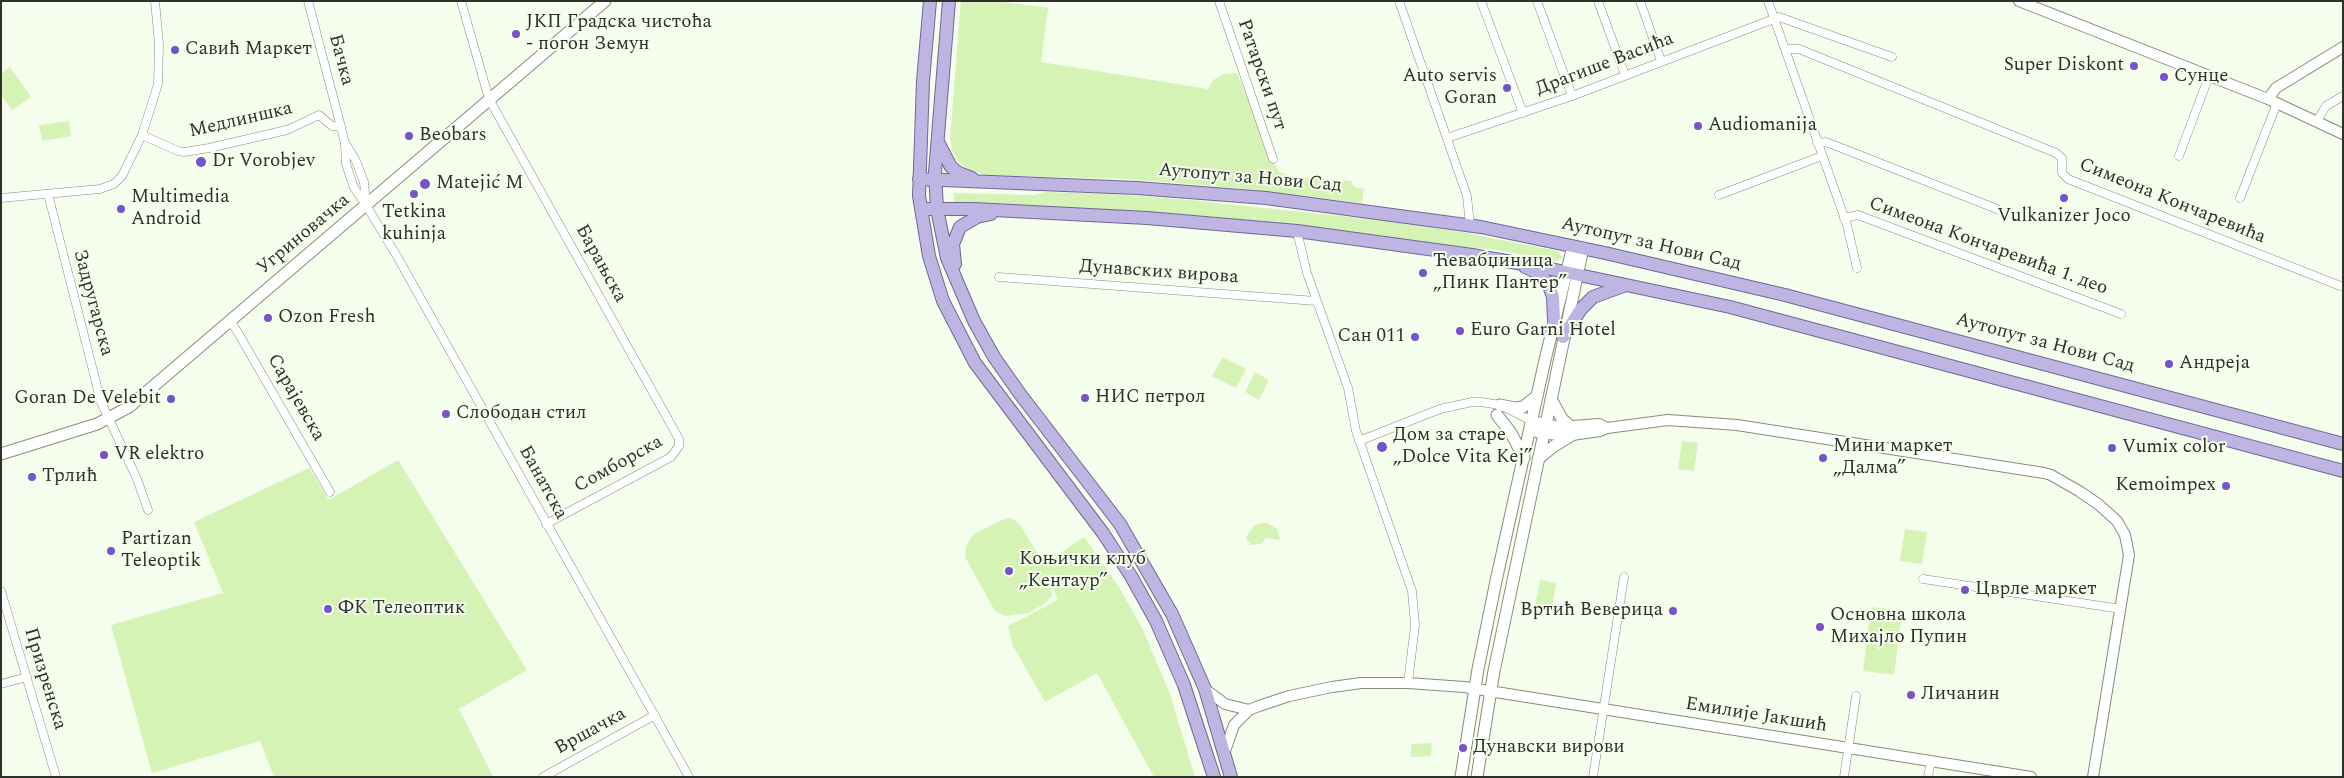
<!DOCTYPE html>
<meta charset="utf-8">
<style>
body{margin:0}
#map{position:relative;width:2344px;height:778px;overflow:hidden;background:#f5fded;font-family:Spectral,serif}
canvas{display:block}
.frame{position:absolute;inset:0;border:2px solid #2e312b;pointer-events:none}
</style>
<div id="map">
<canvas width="2344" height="778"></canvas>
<div class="frame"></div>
</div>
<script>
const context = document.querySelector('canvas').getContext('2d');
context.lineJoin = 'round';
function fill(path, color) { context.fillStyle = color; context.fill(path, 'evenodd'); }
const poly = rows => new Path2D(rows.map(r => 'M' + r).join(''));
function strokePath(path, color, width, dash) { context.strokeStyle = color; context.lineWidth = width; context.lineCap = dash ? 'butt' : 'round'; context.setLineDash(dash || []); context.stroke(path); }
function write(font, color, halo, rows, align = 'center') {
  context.font = font + ' Spectral,serif'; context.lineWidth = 4; context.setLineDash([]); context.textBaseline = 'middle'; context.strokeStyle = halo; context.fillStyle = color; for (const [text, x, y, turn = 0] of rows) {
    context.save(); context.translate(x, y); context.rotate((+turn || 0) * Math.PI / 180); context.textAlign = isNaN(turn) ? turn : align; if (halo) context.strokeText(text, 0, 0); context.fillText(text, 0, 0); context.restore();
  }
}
const green = poly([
 [961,1,995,1,1048,8,1041,62,1208,89,1213,80,1224,74,1237,73,1275,165,1279,172,1293,177,1351,181,1354,187,1364,189,1362,203,1236,188,1128,179,985,175,969,170,959,163,953,153,950,138],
 [10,67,31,97,12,110,1,95,1,74],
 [69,121,71,136,42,141,39,125],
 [1045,192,1111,194,1190,200,1378,220,1467,233,1558,251,1563,258,1556,261,1491,249,1464,248,1377,235,1215,217,954,202,954,193,1034,195],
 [1223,357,1246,369,1236,388,1212,376],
 [1255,372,1269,380,1259,400,1245,392],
 [1682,441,1698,443,1694,471,1678,469],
 [398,460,527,670,459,709,493,777,274,777,260,741,152,773,111,625,223,593,194,522,309,468,329,500],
 [1009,518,1018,522,1044,564,1084,537,1119,587,1143,630,1170,694,1195,777,1154,777,1097,673,1045,702,1013,646,1008,626,1058,600,1051,582,1052,596,1044,604,1029,613,1005,616,995,611,965,557,966,546,973,535,997,522],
 [1261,523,1267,523,1277,529,1280,540,1266,538,1261,544,1251,545,1246,539,1248,534,1255,525],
 [1905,529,1927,532,1922,564,1900,561],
 [1540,580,1556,583,1552,609,1535,607],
 [1871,607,1902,611,1894,675,1863,671],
 [1432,743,1431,756,1411,757,1411,744]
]);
const minor = poly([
 [308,1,341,127,345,144,346,164,354,188,366,205,398,258,689,777],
 [461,1,489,99,679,439,679,446,671,457,546,524],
 [1219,1,1273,159],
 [1399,1,1467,196,1470,225],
 [1481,1,1523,113],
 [1537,1,1572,96],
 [1598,1,1625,75],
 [1640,1,1661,61],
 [1768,1,1847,225,1857,268],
 [1785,49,1799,49,2056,153,2062,158,2062,173,2068,179,2343,287],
 [2317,121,2326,106,2343,96],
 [142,135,178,151,184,152,209,148,287,130,319,115,332,126,341,127],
 [1447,138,1572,96,1779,17,1892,57],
 [1817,143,1826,142,1997,209],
 [346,144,356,161,364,182,366,205],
 [2179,156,2209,76],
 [48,194,101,402,137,479,148,510],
 [1719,195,1822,156],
 [1,198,100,189,114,184,122,176,142,135,158,84,159,44,155,1],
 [2240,198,2277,103],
 [1844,218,1858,215,2121,314],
 [1297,231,1307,273,1348,388,1356,431,1412,591,1415,625,1408,683],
 [999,277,1316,301],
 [230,321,237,331,330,492],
 [1359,441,1440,409,1472,402,1481,402,1500,405,1532,421],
 [1923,579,2121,609],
 [1,591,56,777],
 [1,684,27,677],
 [543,777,655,715],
 [1593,777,1624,577],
 [1844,777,1856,696],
 [1928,777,1931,761]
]);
const tertiary = poly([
 [2019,1,2268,99,2343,134],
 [2268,99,2276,88,2343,47],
 [1532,421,1559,427,1599,424,1607,428],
 [1530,430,1543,434,1572,435,1600,431,1607,428,1668,420,1737,425,2044,473,2051,475,2079,491,2098,504,2117,521,2125,535,2129,555,2093,777],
 [1205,689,1225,704,1249,710],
 [1225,751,1234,725,1249,710,1259,706,1289,696,1332,687,1361,683,1408,683,1464,687,2031,777]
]);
const secondary = poly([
 [1551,399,1562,419,1571,427],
 [1500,405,1515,408,1523,407,1537,396],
 [1497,415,1511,433,1524,458],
 [1,454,97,424,129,407,605,1],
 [1538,459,1554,446,1572,435],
 [1461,777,1478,669,1496,581,1545,360,1573,246],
 [1477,777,1494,671,1583,248]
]);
const primary = poly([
 [930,1,923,81,919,196,929,256,943,301,975,363,1103,533,1131,576,1156,621,1184,685,1214,777],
 [949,1,935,172,937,209,947,258,974,321,994,357,1020,394,1120,524,1172,614,1205,689,1231,777],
 [938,142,951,167,959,173,972,178],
 [919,179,1137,188,1266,198,1481,227,1605,253,1785,295,2343,444],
 [921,209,974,209,1147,218,1297,231,1472,255,1546,268,1730,307,2343,471],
 [955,264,953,244,960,227,977,217,991,214],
 [1525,267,1536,272,1548,283,1553,297,1554,320],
 [1563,337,1581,309,1593,297,1626,285]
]);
const markers = [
 [516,34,5,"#7553cc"],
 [175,50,5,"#7553cc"],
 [2134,66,5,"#7553cc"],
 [2164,77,5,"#7553cc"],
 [1507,88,5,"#7553cc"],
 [1698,126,5,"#7553cc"],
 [409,136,5,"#7553cc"],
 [201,162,6,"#7553cc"],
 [425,184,6,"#7553cc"],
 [414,194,5,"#7553cc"],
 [2064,198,5,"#7553cc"],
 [121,209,5,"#7553cc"],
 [1423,273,5,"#7553cc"],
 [268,318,5,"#7553cc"],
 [1460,331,5,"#7553cc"],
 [1415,337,5,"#7553cc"],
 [2169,364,5,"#7553cc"],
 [1085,398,5,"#7553cc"],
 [171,399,5,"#7553cc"],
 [446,414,5,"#7553cc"],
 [1382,447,6,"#7553cc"],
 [2112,448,5,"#7553cc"],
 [104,455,5,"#7553cc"],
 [1823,458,5,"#7553cc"],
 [32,477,5,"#7553cc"],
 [2226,486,5,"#7553cc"],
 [111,551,5,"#7553cc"],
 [1009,571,5,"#7553cc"],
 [1965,590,5,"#7553cc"],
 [328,609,5,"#7553cc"],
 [1673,611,5,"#7553cc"],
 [1820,627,5,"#7553cc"],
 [1911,695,5,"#7553cc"],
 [1463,748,5,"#7553cc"]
];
const poiNames = [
 ["ЈКП Градска чистоћа",526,23],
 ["- погон Земун",526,45],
 ["Савић Маркет",185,50],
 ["Super Diskont",2124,66,"right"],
 ["Auto servis",1497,77,"right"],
 ["Goran",1497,99,"right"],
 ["Сунце",2174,77],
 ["Audiomanija",1708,126],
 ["Beobars",419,136],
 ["Dr Vorobjev",212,162],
 ["Matejić M",436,184],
 ["Multimedia",131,198],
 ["Android",131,220],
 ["Tetkina",414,213,"center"],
 ["kuhinja",414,235,"center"],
 ["Vulkanizer Joco",2064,217,"center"],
 ["Ћевабџиница",1433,262],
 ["„Пинк Пантер”",1433,284],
 ["Ozon Fresh",278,318],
 ["Euro Garni Hotel",1470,331],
 ["Сан 011",1405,337,"right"],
 ["Андреја",2179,364],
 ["НИС петрол",1095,398],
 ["Goran De Velebit",161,399,"right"],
 ["Слободан стил",456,414],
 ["Дом за старе",1393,436],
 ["„Dolce Vita Kej”",1393,458],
 ["Мини маркет",1833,447],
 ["„Далма”",1833,469],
 ["Vumix color",2122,448],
 ["VR elektro",114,455],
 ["Трлић",42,477],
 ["Kemoimpex",2216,486,"right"],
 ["Partizan",121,540],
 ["Teleoptik",121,562],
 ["Коњички клуб",1019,560],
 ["„Кентаур”",1019,582],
 ["Цврле маркет",1975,590],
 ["ФК Телеоптик",338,609],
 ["Вртић Веверица",1663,611,"right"],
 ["Основна школа",1830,616],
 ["Михајло Пупин",1830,638],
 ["Личанин",1921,695],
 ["Дунавски вирови",1473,748]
];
const streetNames = [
 ["Бачка",340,60,75],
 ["Драгише Васића",1605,65,-21],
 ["Ратарски пут",1261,75,71],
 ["Медлиншка",241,121,-13],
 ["Аутопут за Нови Сад",1250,179,5],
 ["Симеона Кончаревића",2172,202,22],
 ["Угриновачка",304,235,-40],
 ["Аутопут за Нови Сад",1651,245,13],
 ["Симеона Кончаревића 1. део",1988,247,20],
 ["Барањска",600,264,61],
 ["Дунавских вирова",1159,273,4],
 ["Задругарска",92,303,75],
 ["Аутопут за Нови Сад",2045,344,15],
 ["Сарајевска",295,398,60],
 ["Сомборска",619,465,-29],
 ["Банатска",542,483,61],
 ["Призренска",44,679,73],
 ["Емилије Јакшић",1756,716,9],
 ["Вршачка",591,732,-29]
];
fill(green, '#d5f3b5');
strokePath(minor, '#858d7e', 9);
strokePath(tertiary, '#858d7e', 12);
strokePath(secondary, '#858d7e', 13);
strokePath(primary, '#706796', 14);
strokePath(minor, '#fff', 8);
strokePath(tertiary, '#fff', 10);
strokePath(secondary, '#fff', 11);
strokePath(primary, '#beb5e2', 12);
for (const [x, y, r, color] of markers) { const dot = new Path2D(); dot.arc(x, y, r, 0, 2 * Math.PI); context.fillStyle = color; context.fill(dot); strokePath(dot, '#f5fded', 2); }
write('19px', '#2e312b', '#f5fded', poiNames, 'left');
write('19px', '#2e312b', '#f5fded', streetNames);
</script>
